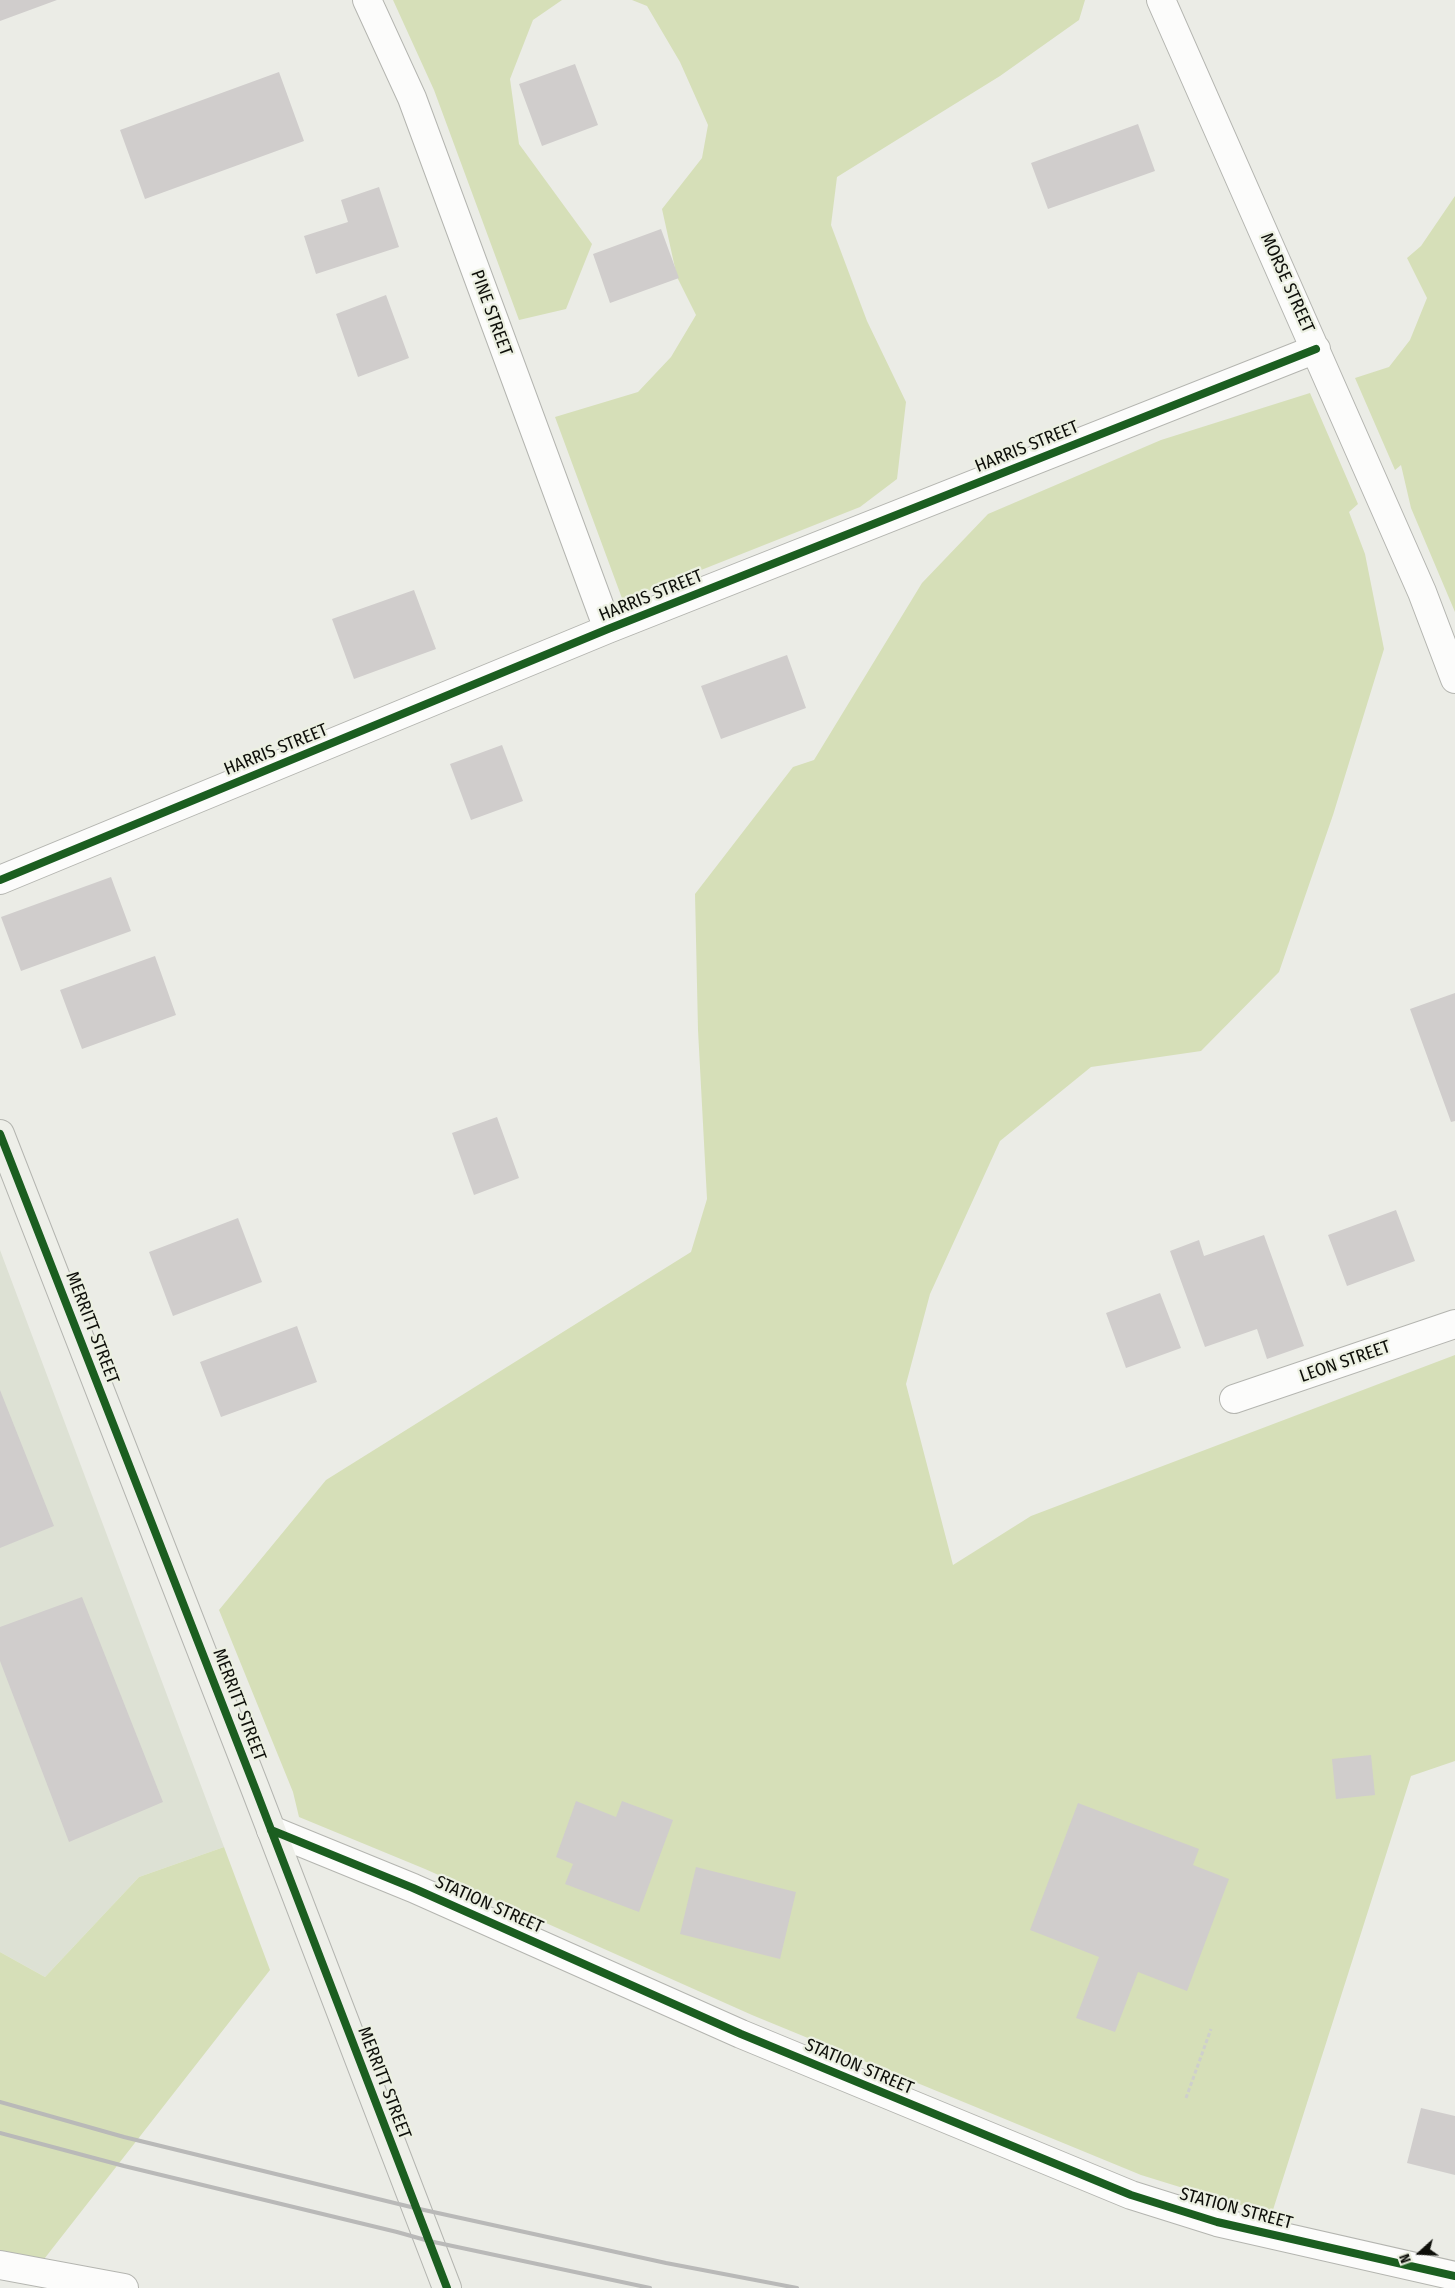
<!DOCTYPE html>
<style>
body{margin:0}
#map{position:relative;width:1455px;height:2288px;overflow:hidden;background:#ebece6;font-family:"Fira Sans Condensed",sans-serif}
canvas{display:block}
.north{position:absolute;left:1395px;top:2228px;width:50px;height:50px;-webkit-text-stroke:4px #ecf0e2;paint-order:stroke;rotate:250deg;font-size:14px;font-weight:700;line-height:20px;text-align:center;color:#0e0f0a}
.north::after{content:'';display:block;margin:auto;width:18px;height:22px;background:#0e0f0a;clip-path:polygon(50% 0,100% 100%,50% 72%,0 100%)}
</style>
<div id="map">
<canvas width="1455" height="2288"></canvas>
<div class="north">N</div>
</div>
<script>
const context = document.querySelector('canvas').getContext('2d');
context.lineJoin = 'round';
function fill(path, color) { context.fillStyle = color; context.fill(path, 'evenodd'); }
const poly = rows => new Path2D(rows.map(r => 'M' + r).join(''));
function strokePath(path, color, width, dash) { context.strokeStyle = color; context.lineWidth = width; context.lineCap = dash ? 'butt' : 'round'; context.setLineDash(dash || []); context.stroke(path); }
function write(font, color, halo, rows, align = 'center') {
  context.font = font + ' "Fira Sans Condensed",sans-serif'; context.lineWidth = 4.5; context.setLineDash([]); context.textBaseline = 'middle'; context.strokeStyle = halo; context.fillStyle = color; for (const [text, x, y, turn = 0] of rows) {
    context.save(); context.translate(x, y); context.rotate((+turn || 0) * Math.PI / 180); context.textAlign = isNaN(turn) ? turn : align; if (halo) context.strokeText(text, 0, 0); context.fillText(text, 0, 0); context.restore();
  }
}
const built = poly([
 [0,1250,224,1847,139,1877,45,1977,0,1952]
]);
const green = poly([
 [393,0,562,0,533,20,510,79,519,144,592,244,566,309,519,320,434,90],
 [632,0,1085,0,1079,20,1000,76,837,177,831,225,867,321,906,402,897,479,860,507,623,601,555,417,638,392,671,357,696,315,677,277,662,209,702,158,708,125,680,62,647,6],
 [1455,196,1455,612,1411,508,1401,465,1395,470,1355,378,1389,367,1410,340,1427,298,1407,258,1421,246],
 [1310,393,1358,504,1349,512,1365,554,1384,649,1333,815,1279,972,1201,1051,1091,1067,1000,1141,930,1294,906,1384,953,1565,1031,1516,1455,1355,1455,1761,1411,1776,1272,2213,1225,2201,1141,2175,752,2015,425,1869,299,1817,293,1792,219,1610,326,1480,691,1252,707,1199,698,1030,695,894,793,767,814,760,922,583,988,514,1161,440],
 [224,1847,270,1970,41,2263,0,2253,0,1952,45,1977,139,1877]
]);
const building = poly([
 [0,0,57,0,0,21],
 [575,64,598,125,542,146,519,84],
 [279,72,304,141,145,199,120,130],
 [1138,124,1155,171,1048,209,1031,163],
 [379,187,399,247,316,274,304,236,348,222,341,200],
 [661,229,679,278,610,303,593,254],
 [386,295,409,358,358,377,336,314],
 [414,590,436,649,354,679,332,619],
 [787,655,806,708,721,739,701,686],
 [502,745,523,801,471,820,450,764],
 [111,877,131,931,21,971,1,917],
 [155,956,176,1015,82,1049,60,990],
 [1455,993,1455,1121,1451,1122,1410,1009],
 [497,1117,519,1178,474,1195,452,1133],
 [1396,1210,1415,1261,1347,1286,1328,1235],
 [238,1218,262,1282,173,1316,149,1252],
 [1264,1235,1304,1346,1267,1359,1257,1329,1205,1347,1170,1251,1199,1240,1204,1256],
 [1160,1293,1181,1348,1126,1368,1106,1313],
 [297,1326,317,1382,221,1417,200,1362],
 [0,1390,54,1526,0,1548],
 [82,1597,163,1802,69,1842,0,1661,0,1627],
 [1371,1755,1375,1795,1336,1799,1332,1759],
 [576,1801,616,1817,622,1801,673,1820,639,1912,565,1884,573,1864,556,1857],
 [1078,1803,1199,1849,1193,1865,1229,1879,1187,1991,1138,1972,1115,2032,1076,2018,1099,1957,1030,1930],
 [696,1867,796,1892,780,1959,680,1934],
 [1421,2108,1455,2116,1455,2175,1407,2163]
]);
const path = poly([
 [1186,2098,1211,2029]
]);
const street = poly([
 [367,0,412,98,608,629],
 [1161,0,1422,592,1455,679],
 [0,880,608,629,1316,349],
 [1234,1399,1455,1324],
 [271,1830,413,1888,741,2034,1131,2195,1217,2222,1455,2276],
 [0,2265,124,2288]
]);
const secondary = poly([
 [0,1134,255,1788,447,2288]
]);
const rail = poly([
 [0,2102,124,2137,415,2208,666,2263,797,2288],
 [0,2133,124,2166,397,2232,429,2241,650,2288]
]);
const cycleway = poly([
 [0,880,608,629,1316,349],
 [0,1134,255,1788,447,2288],
 [271,1830,413,1888,741,2034,1131,2195,1217,2222,1455,2276]
]);
const streetNames = [
 ["MORSE STREET",1287,283,66],
 ["PINE STREET",491,313,70],
 ["HARRIS STREET",1027,447,-22],
 ["HARRIS STREET",651,596,-22],
 ["HARRIS STREET",276,750,-22],
 ["MERRITT STREET",92,1328,69],
 ["LEON STREET",1345,1362,-19],
 ["MERRITT STREET",239,1705,69],
 ["STATION STREET",489,1905,24],
 ["STATION STREET",859,2067,23],
 ["MERRITT STREET",384,2083,69],
 ["STATION STREET",1236,2209,15]
];
fill(built, '#dde1d4');
fill(green, '#d6dfb8');
fill(building, '#d0cdcc');
strokePath(street, '#b4b5b0', 30);
strokePath(secondary, '#b4b5b0', 30);
strokePath(path, '#cecfcc', 3, [4, 2.5]);
strokePath(street, '#fcfcfb', 28);
strokePath(secondary, '#eeefe9', 28);
strokePath(rail, '#b9b9b8', 4);
strokePath(cycleway, '#1b5e20', 8);
write('18px', '#0e0f0a', '#ecf0e2', streetNames);
</script>
